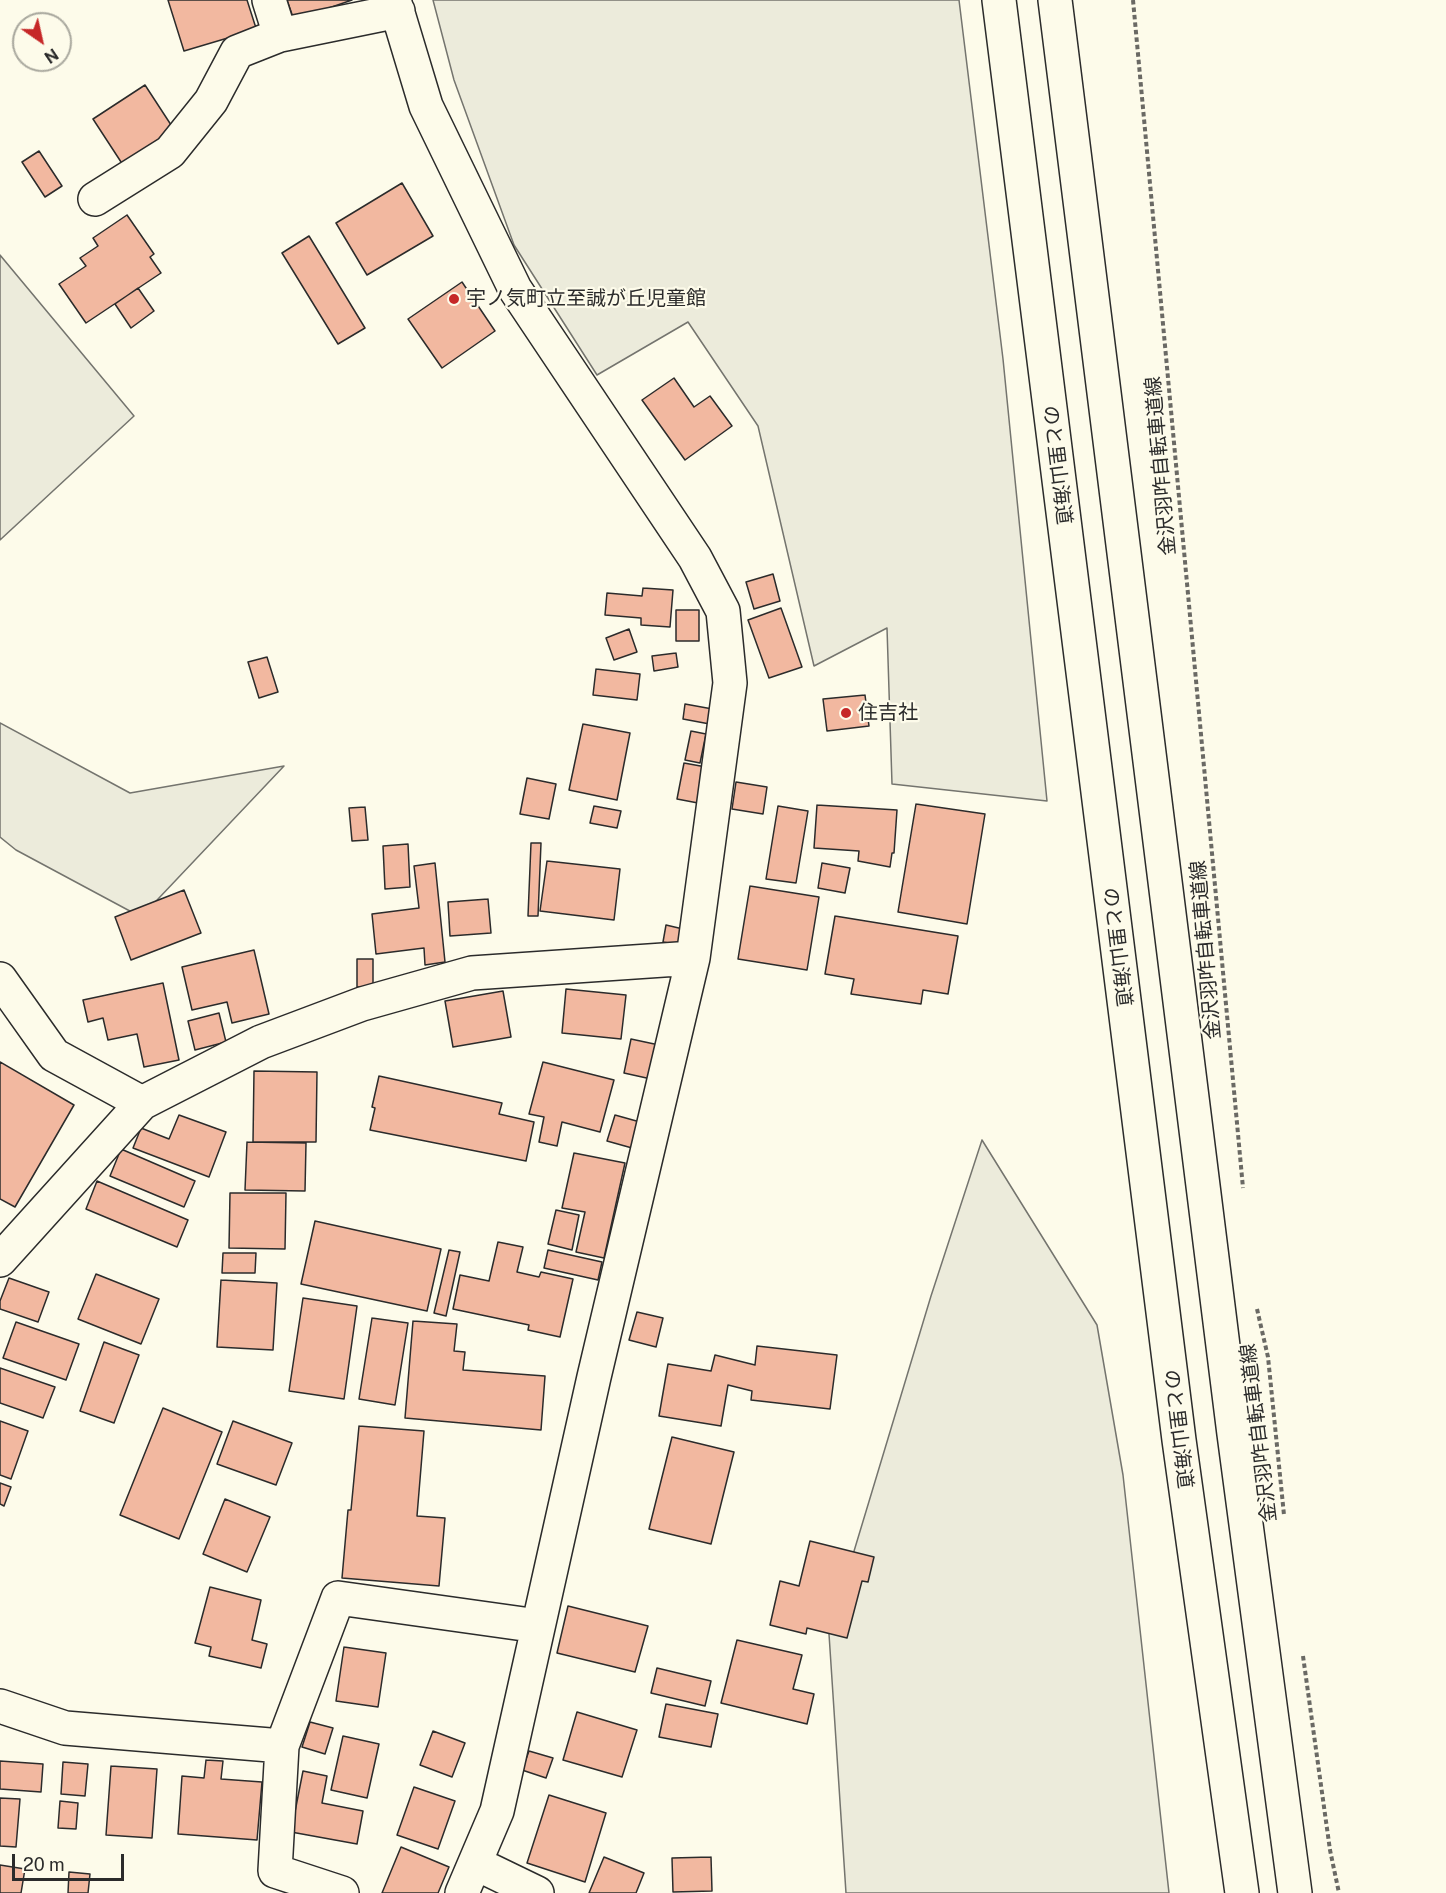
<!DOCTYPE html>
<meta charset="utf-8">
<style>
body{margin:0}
#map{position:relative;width:1446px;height:1893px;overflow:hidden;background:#fdfbea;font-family:"Public Sans",sans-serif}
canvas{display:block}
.north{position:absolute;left:12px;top:12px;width:60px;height:60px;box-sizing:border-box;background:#fdfbea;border:2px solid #a9a89e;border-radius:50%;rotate:146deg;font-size:16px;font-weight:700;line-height:24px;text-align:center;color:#2b2b2b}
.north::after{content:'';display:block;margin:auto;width:21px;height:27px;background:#c62828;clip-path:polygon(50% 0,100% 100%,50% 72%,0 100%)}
.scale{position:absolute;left:12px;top:1854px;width:112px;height:27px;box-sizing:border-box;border:3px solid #2b2b2b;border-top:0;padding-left:8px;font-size:18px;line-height:21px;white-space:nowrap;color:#2b2b2b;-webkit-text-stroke:4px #fdfbea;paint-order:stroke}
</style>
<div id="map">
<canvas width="1446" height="1893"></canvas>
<div class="north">N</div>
<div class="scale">20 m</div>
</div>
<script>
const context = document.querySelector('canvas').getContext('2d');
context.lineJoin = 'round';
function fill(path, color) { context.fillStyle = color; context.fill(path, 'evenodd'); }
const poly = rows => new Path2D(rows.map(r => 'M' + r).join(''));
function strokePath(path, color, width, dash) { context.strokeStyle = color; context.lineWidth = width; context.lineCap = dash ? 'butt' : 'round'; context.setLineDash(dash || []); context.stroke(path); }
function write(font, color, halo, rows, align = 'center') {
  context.font = font + ' "Public Sans","Noto Sans JP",sans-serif'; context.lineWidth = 4.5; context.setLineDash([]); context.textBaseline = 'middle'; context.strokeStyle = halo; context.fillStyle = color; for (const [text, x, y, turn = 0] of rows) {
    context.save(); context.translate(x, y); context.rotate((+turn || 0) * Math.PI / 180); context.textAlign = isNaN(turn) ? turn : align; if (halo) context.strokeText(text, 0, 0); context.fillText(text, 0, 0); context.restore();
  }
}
const green = poly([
 [433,0,959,0,1003,359,1047,801,892,784,887,628,814,666,758,426,688,322,597,375,514,245,454,80,433,0],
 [0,255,134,416,0,540,0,255],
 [0,723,130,793,284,766,141,917,16,850,0,837,0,723],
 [982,1140,1097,1325,1123,1475,1169,1893,846,1893,829,1634,931,1296,982,1140]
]);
const building = poly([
 [168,0,247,0,255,25,258,29,184,51,168,0],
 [287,0,352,0,294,20,287,0],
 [145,85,175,131,123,165,93,119,145,85],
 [39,151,62,186,45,197,22,162,39,151],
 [402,183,433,236,367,275,336,223,402,183],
 [127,215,154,254,150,257,161,273,86,323,59,284,86,266,80,258,98,246,93,238,127,215],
 [309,236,365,328,338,344,282,253,309,236],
 [462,282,495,331,442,368,408,319,462,282],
 [138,288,154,311,131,328,115,304,138,288],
 [674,378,694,407,710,396,732,426,685,460,642,400,674,378],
 [773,574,780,601,754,609,746,582,773,574],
 [643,588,673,590,670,627,641,625,641,618,605,615,607,593,642,596,643,588],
 [781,608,802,667,769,678,748,620,781,608],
 [676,610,699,610,699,641,676,641,676,610],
 [629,629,637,652,614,660,606,638,629,629],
 [676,653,678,667,654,671,652,656,676,653],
 [267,657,278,692,259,698,248,662,267,657],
 [596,669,640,674,637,700,593,695,596,669],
 [865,695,869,726,827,731,823,699,865,695],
 [685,704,718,710,715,725,683,719,685,704],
 [583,724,630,733,617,800,569,790,583,724],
 [691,731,706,734,700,763,685,760,691,731],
 [684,763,706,767,698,803,677,799,684,763],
 [527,778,556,784,549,819,520,814,527,778],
 [736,782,767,787,763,814,732,809,736,782],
 [916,804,985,814,967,924,898,912,916,804],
 [817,805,897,810,894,853,892,853,890,867,858,861,859,851,814,848,817,805],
 [594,806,621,811,617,828,590,823,594,806],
 [778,806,808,811,796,883,766,879,778,806],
 [365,807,368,840,352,841,349,808,365,807],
 [531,843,541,843,538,916,528,916,531,843],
 [408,844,410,887,385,889,383,846,408,844],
 [547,861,620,869,614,920,540,911,547,861],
 [435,863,445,962,425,965,424,948,376,954,372,914,419,908,414,866,435,863],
 [822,863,850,868,845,893,818,888,822,863],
 [750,886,819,897,807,970,738,959,750,886],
 [184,890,201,933,131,960,115,917,184,890],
 [488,899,491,933,450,936,448,902,488,899],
 [835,916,958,936,948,994,923,990,921,1004,851,994,854,979,825,974,835,916],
 [666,925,683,929,680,945,663,942,666,925],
 [254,950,269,1014,232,1023,227,1002,192,1010,182,967,254,950],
 [357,959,373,959,373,987,357,987,357,959],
 [163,983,179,1060,144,1067,137,1034,108,1040,103,1018,88,1022,83,1000,163,983],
 [566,989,626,995,621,1039,562,1033,566,989],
 [503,991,511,1037,453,1047,445,1001,503,991],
 [219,1013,226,1042,195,1050,188,1021,219,1013],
 [631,1039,659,1045,651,1079,624,1073,631,1039],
 [0,1062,74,1105,15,1207,0,1199,0,1062],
 [543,1062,614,1080,600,1132,562,1122,557,1146,539,1142,544,1117,529,1114,543,1062],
 [254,1071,317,1072,316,1142,253,1142,254,1071],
 [379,1076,502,1103,499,1114,534,1122,526,1161,370,1130,375,1108,372,1107,379,1076],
 [179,1115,226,1132,209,1177,133,1148,141,1128,169,1139,179,1115],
 [615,1115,640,1122,632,1148,607,1141,615,1115],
 [247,1142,306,1143,305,1191,245,1190,247,1142],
 [121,1149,195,1181,184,1207,110,1176,121,1149],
 [574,1153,625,1163,604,1258,576,1252,585,1212,562,1208,574,1153],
 [97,1181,188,1220,177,1247,86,1209,97,1181],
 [230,1193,286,1193,285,1249,229,1248,230,1193],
 [556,1210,579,1215,572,1250,548,1244,556,1210],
 [315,1221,441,1249,427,1311,301,1284,315,1221],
 [498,1242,523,1247,517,1272,539,1277,541,1272,573,1279,560,1337,528,1330,529,1325,453,1309,460,1275,489,1281,498,1242],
 [449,1250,460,1252,446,1316,434,1313,449,1250],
 [548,1250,602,1262,598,1280,544,1268,548,1250],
 [223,1253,256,1253,255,1273,222,1273,223,1253],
 [96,1274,159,1299,141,1344,78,1319,96,1274],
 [9,1278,49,1292,38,1322,0,1309,0,1301,9,1278],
 [221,1280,277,1283,273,1350,217,1347,221,1280],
 [303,1298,357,1306,344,1399,289,1391,303,1298],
 [637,1312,663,1318,656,1347,629,1340,637,1312],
 [372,1318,408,1323,395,1405,359,1399,372,1318],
 [413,1321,457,1324,454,1351,465,1352,463,1370,545,1376,541,1430,405,1418,413,1321],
 [16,1322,79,1344,66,1380,3,1358,16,1322],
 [104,1342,139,1355,114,1423,80,1411,104,1342],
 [757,1346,837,1355,830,1409,751,1400,752,1391,728,1385,721,1426,659,1416,668,1364,711,1371,715,1355,755,1365,757,1346],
 [0,1368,55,1387,43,1418,0,1403,0,1368],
 [163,1408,222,1432,179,1539,120,1515,163,1408],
 [0,1421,28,1431,11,1479,0,1475,0,1421],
 [233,1421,292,1443,276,1485,217,1464,233,1421],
 [359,1426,424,1431,417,1516,445,1518,439,1586,342,1578,348,1510,351,1510,359,1426],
 [672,1437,734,1452,711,1544,649,1529,672,1437],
 [0,1483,11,1487,4,1506,0,1504,0,1483],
 [225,1499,270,1517,247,1572,203,1554,225,1499],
 [810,1541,874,1557,868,1582,862,1581,847,1638,807,1628,806,1634,770,1625,780,1581,799,1586,810,1541],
 [210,1587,261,1600,252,1640,267,1644,261,1668,209,1656,211,1647,195,1643,210,1587],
 [568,1606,648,1626,635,1672,557,1653,568,1606],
 [737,1640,802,1655,793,1689,814,1694,807,1724,721,1703,737,1640],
 [344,1647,386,1653,378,1707,336,1701,344,1647],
 [657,1668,711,1681,705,1706,651,1693,657,1668],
 [666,1704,718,1714,711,1747,659,1737,666,1704],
 [577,1712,637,1730,622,1777,563,1760,577,1712],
 [310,1722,333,1728,325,1754,302,1747,310,1722],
 [433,1731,465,1743,452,1777,420,1765,433,1731],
 [343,1736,379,1744,367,1798,331,1790,343,1736],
 [529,1751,553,1758,546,1778,522,1770,529,1751],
 [206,1760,223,1761,221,1779,262,1782,257,1840,178,1834,182,1776,204,1778,206,1760],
 [0,1761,43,1764,41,1792,0,1789,0,1761],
 [63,1762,88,1764,85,1796,61,1794,63,1762],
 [111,1766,157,1769,152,1838,106,1835,111,1766],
 [303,1771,327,1776,322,1803,363,1811,357,1844,291,1832,303,1771],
 [414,1787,455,1801,438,1849,397,1835,414,1787],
 [549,1795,606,1813,585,1882,527,1863,549,1795],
 [0,1798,20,1799,16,1847,0,1846,0,1798],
 [60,1801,78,1803,76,1829,58,1828,60,1801],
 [401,1847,449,1867,438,1893,382,1893,401,1847],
 [604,1857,644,1873,636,1893,589,1893,604,1857],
 [711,1857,712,1891,673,1892,672,1858,711,1857],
 [0,1865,25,1869,21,1893,0,1893,0,1865],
 [69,1872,90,1874,88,1893,68,1893,69,1872]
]);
const path = poly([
 [1133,0,1243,1188],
 [1257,1309,1268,1357,1284,1515],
 [1303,1656,1330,1850,1339,1893]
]);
const minor = poly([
 [269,0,280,35,398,11],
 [394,0,426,106,515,289,695,558,723,611,730,683,693,958],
 [95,199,170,152,211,101,237,52,280,35],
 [0,979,54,1055,142,1103],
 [0,1260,142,1103,261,1042,362,1004,472,973,693,958,594,1377,497,1811,462,1893],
 [0,1706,65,1728,282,1746,275,1871,342,1893],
 [282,1746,338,1598,538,1626],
 [475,1863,537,1893]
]);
const motorway = poly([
 [999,0,1179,1440,1242,1893],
 [1055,0,1234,1434,1295,1893]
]);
const markers = [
 [454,299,6,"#c62828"],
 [846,713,6,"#c62828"]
];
const poiNames = [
 ["宇ノ気町立至誠が丘児童館",466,299],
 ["住吉社",858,713]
];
const streetNames = [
 ["のと里山海道",1057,465,83],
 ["金沢羽咋自転車道線",1161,466,-95],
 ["のと里山海道",1117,947,83],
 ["金沢羽咋自転車道線",1206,950,-95],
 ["のと里山海道",1178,1429,83],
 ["金沢羽咋自転車道線",1259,1433,-97]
];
fill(green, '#ecebdb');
strokePath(green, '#74746e', 1.5);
fill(building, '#f2b8a0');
strokePath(building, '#2b2b2b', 1.5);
strokePath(minor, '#2b2b2b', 36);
strokePath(motorway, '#2b2b2b', 36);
strokePath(path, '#6a6964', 4, [4.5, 3]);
strokePath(minor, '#fdfbea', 33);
strokePath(motorway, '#fdfbea', 33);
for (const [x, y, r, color] of markers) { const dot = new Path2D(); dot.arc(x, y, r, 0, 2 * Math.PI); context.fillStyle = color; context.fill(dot); strokePath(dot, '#fdfbea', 2); }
write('20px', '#2b2b2b', '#fdfbea', poiNames, 'left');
write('20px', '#2b2b2b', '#fdfbea', streetNames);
</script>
